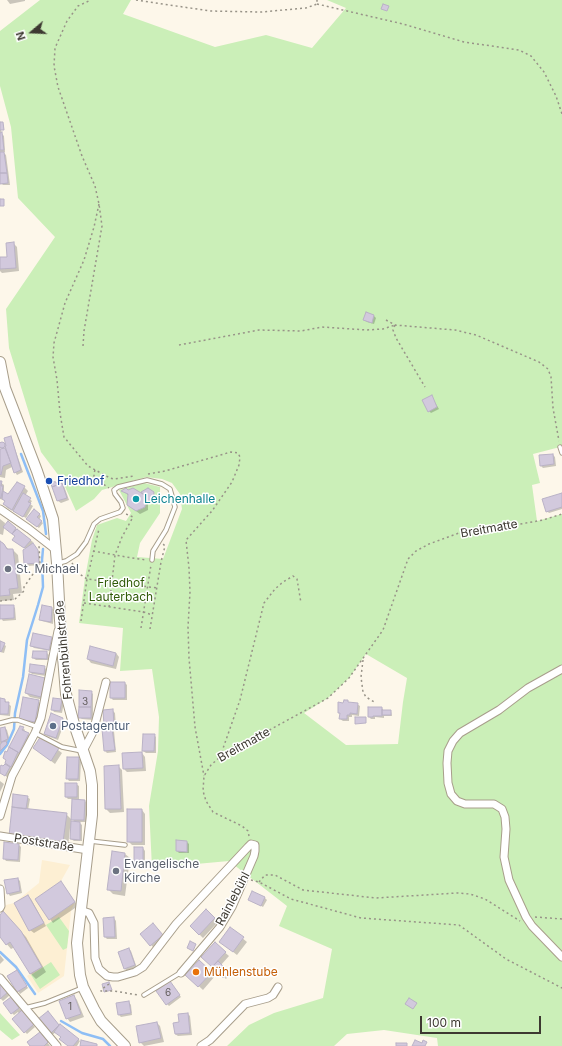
<!DOCTYPE html>
<meta charset="utf-8">
<style>
body{margin:0}
#map{position:relative;width:562px;height:1046px;overflow:hidden;background:#fdf7ea;font-family:Inter,sans-serif}
canvas{display:block}
.north{position:absolute;left:12px;top:12px;width:40px;height:40px;-webkit-text-stroke:3px #fff;paint-order:stroke;rotate:251deg;font-size:11px;font-weight:700;line-height:16px;text-align:center;color:#3d3931}
.north::after{content:'';display:block;margin:auto;width:14px;height:18px;background:#3d3931;clip-path:polygon(50% 0,100% 100%,50% 72%,0 100%)}
.scale{position:absolute;left:420px;top:1016px;width:121px;height:18px;box-sizing:border-box;border:2px solid #3d3931;border-top:0;padding-left:5px;font-size:12px;line-height:14px;white-space:nowrap;color:#3d3931;-webkit-text-stroke:3px #fff;paint-order:stroke}
</style>
<div id="map">
<canvas width="562" height="1046"></canvas>
<div class="north">N</div>
<div class="scale">100 m</div>
</div>
<script>
const context = document.querySelector('canvas').getContext('2d');
context.lineJoin = 'round';
function fill(path, color) { context.fillStyle = color; context.fill(path, 'evenodd'); }
const poly = rows => new Path2D(rows.map(r => 'M' + r).join(''));
function strokePath(path, color, width, dash) { context.strokeStyle = color; context.lineWidth = width; context.lineCap = dash ? 'butt' : 'round'; context.setLineDash(dash || []); context.stroke(path); }
function write(font, color, halo, rows, align = 'center') {
  context.font = font + ' Inter,sans-serif'; context.lineWidth = 3; context.setLineDash([]); context.textBaseline = 'middle'; context.strokeStyle = halo; context.fillStyle = color; for (const [text, x, y, turn = 0] of rows) {
    context.save(); context.translate(x, y); context.rotate((+turn || 0) * Math.PI / 180); context.textAlign = isNaN(turn) ? turn : align; if (halo) context.strokeText(text, 0, 0); context.fillText(text, 0, 0); context.restore();
  }
}
const built = poly([
 [42,860,70,865,61,881,75,902,71,911,64,976,38,993,27,976,30,974,11,942,6,945,0,937,0,915,3,911,6,905,14,903,39,883]
]);
const green = poly([
 [40,0,131,0,123,14,215,47,266,35,312,48,346,8,327,0,562,0,562,453,560,447,533,454,540,483,532,485,537,521,562,514,562,1046,438,1046,437,1038,384,1030,347,1034,334,1046,227,1046,249,1025,274,1013,323,998,332,949,279,926,287,906,229,861,152,868,149,806,158,751,159,717,152,669,120,671,123,628,79,623,85,578,92,540,97,525,117,518,126,521,131,513,119,490,144,483,160,487,160,513,140,543,137,557,163,559,182,509,180,494,172,483,162,479,146,477,102,490,94,499,76,511,62,480,41,452,9,348,6,309,55,237,18,198,11,127,0,86,0,31],
 [366,654,407,678,403,702,398,744,346,745,304,713,328,698,349,678],
 [59,917,69,931,67,948,63,950,46,925],
 [51,962,60,975,40,989,31,975],
 [0,1013,20,1035,12,1040,0,1030]
]);
const shadow = poly([
 [7,0,25,0,25,1,10,4],
 [0,123,3,123,4,130,1,130,2,134,4,136,5,152,3,152,6,155,10,185,3,185,1,183,0,175],
 [13,243,17,247,19,271,2,273,0,271,0,258,8,257],
 [374,316,376,318,374,324,367,322,364,320],
 [431,396,439,409,431,413,429,411],
 [10,437,12,440,23,472,17,475,12,467,6,470,5,478,0,477,0,450,5,449,8,452],
 [1,443,5,446,3,448,0,446],
 [553,455,555,457,556,466,543,468,541,466],
 [0,482,4,485,4,493,9,496,24,487,28,491,25,496,32,501,30,504,33,506,26,518,7,508,4,504,6,501,0,499],
 [52,482,57,486,62,484,64,486,69,500,61,503,58,501],
 [123,491,145,495,142,493,153,493,155,495,155,501,148,504,148,510,140,514,128,505,129,496],
 [562,494,562,509,549,513,547,511],
 [39,514,41,516,39,520,43,523,39,528,30,521],
 [0,519,5,523,3,535,0,534],
 [8,523,33,542,32,544,39,553,40,565,27,566,25,564,26,549,16,542,16,536,7,529],
 [0,542,2,542,9,550,13,550,18,555,22,593,13,594,14,600,2,601,0,600],
 [13,606,15,608,16,620,3,621,1,618],
 [52,608,54,610,53,624,42,621,40,619],
 [51,638,54,640,51,651,34,648,32,646],
 [0,642,6,646,4,653,0,652],
 [90,647,116,653,119,657,116,669,91,663,88,659],
 [46,652,49,655,48,660,36,660,33,658],
 [44,667,46,669,46,676,32,674,30,672],
 [44,678,48,682,44,700,30,697,26,693],
 [125,683,127,685,127,700,113,700,111,698],
 [91,692,93,694,93,720,82,719,79,717],
 [0,699,5,700,7,703,11,706,10,716,0,715],
 [62,700,64,702,62,713,54,712,52,709],
 [38,701,42,705,38,725,20,719],
 [347,701,349,703,357,704,360,706,359,716,352,715,352,717,349,717,349,721,343,721,340,719,341,715,339,713,344,704],
 [382,708,384,711,391,711,392,716,384,716,384,718,375,717,375,719,371,719,369,717],
 [112,710,115,713,116,727,111,727,114,731,116,752,107,753,105,751,103,730,109,729,105,726],
 [63,719,65,721,58,740,47,736,45,734],
 [5,728,7,730,10,741,6,743,7,745,0,753,0,746,2,744,0,744,0,729],
 [23,728,25,730,24,732,30,736,7,777,0,772,7,761,7,754],
 [154,735,156,737,156,753,146,753,143,751],
 [41,737,62,753,55,764,34,748],
 [142,753,145,757,146,771,127,772,124,769],
 [79,758,81,761,80,781,69,781,67,778],
 [118,766,122,770,124,812,110,813,106,809],
 [0,781,4,784,0,792],
 [76,784,79,786,79,801,85,801,87,803,86,822,79,822,82,825,82,841,74,841,71,839,72,828,70,828,68,847,15,841,27,797,30,799,28,810,66,814,71,819,71,822,76,823,72,819,73,799,68,799,66,797],
 [142,810,145,814,145,845,132,845,128,841],
 [187,842,189,844,189,853,179,853,177,851],
 [19,845,21,847,20,862,6,861,4,858],
 [143,848,145,851,145,868,137,867,135,865],
 [125,854,130,858,125,896,113,894,108,889],
 [18,879,20,881,22,893,10,896,8,893],
 [61,882,78,906,53,923,50,919],
 [28,896,31,899,46,926,34,933,30,930],
 [264,897,267,900,263,907,249,899],
 [206,910,218,922,203,938,191,926],
 [0,916,8,918,26,937,46,972,36,979,31,974,15,947,11,949,0,936],
 [114,918,116,921,117,939,107,939,105,937,104,919],
 [155,926,165,938,153,947,151,945],
 [230,928,247,942,237,955,224,945],
 [215,944,229,956,221,965,230,974,226,979,202,957],
 [129,949,131,951,137,968,127,971,125,969],
 [0,955,4,960,0,964],
 [199,961,215,976,203,990,187,975],
 [17,971,28,988,20,994,8,976],
 [0,984,10,995,3,1001,0,998],
 [172,985,181,997,169,1006,167,1004],
 [74,996,77,1000,84,1017,70,1022,67,1018],
 [13,1000,35,1027,27,1034,13,1019,19,1014,18,1012,14,1015,12,1013],
 [129,1002,131,1005,132,1015,121,1017,119,1015],
 [50,1014,60,1026,80,1041,77,1046,69,1046,62,1037,56,1032,52,1035,50,1033],
 [188,1014,190,1016,192,1035,178,1036,175,1034,180,1023],
 [157,1023,160,1026,164,1042,144,1046,140,1042],
 [42,1035,50,1046,32,1046]
]);
const stream = poly([
 [21,454,43,511,46,534],
 [0,754,7,745,14,729,15,713,23,677,27,640,38,605,43,587,42,560,43,549],
 [0,952,16,967,35,994],
 [61,1021,82,1033,103,1039,110,1046]
]);
const building = poly([
 [383,4,389,6,387,11,381,9,383,4],
 [0,122,3,122,4,130,0,130,0,122],
 [2,132,4,150,0,150,0,133,2,132],
 [0,152,4,152,7,173,0,173,0,152],
 [0,173,7,173,8,183,0,184,0,173],
 [0,199,4,199,4,206,0,206,0,199],
 [14,242,16,268,0,269,0,257,7,257,6,243,14,242],
 [366,312,374,315,372,323,363,320,366,312],
 [432,395,437,407,428,412,422,400,432,395],
 [11,436,21,470,14,473,5,446,6,446,4,438,11,436],
 '-1 445a3 3 0 1 1 6 0a3 3 0 1 1-6 0Z',
 [5,448,11,463,3,466,1,475,0,474,0,449,5,448],
 [553,454,554,464,540,466,539,455,553,454],
 [0,481,2,481,1,486,3,486,1,498,0,498,0,481],
 [50,481,56,482,57,485,52,487,50,481],
 [17,482,25,486,12,510,3,504,5,501,2,499,3,491,8,494,17,482],
 [62,483,67,498,57,501,52,487,62,483],
 [126,488,128,490,133,488,146,496,145,507,136,511,127,505,128,494,121,491,126,488],
 [148,488,154,492,153,499,145,502,146,496,141,492,148,488],
 [23,493,31,498,28,502,31,503,23,517,13,511,23,493],
 [562,493,562,507,546,512,542,499,562,493],
 [34,509,40,514,37,517,42,521,37,527,26,519,34,509],
 [8,521,16,528,12,534,3,527,8,521],
 [17,529,31,540,24,548,12,540,15,536,12,534,17,529],
 [0,541,4,544,7,549,13,549,18,588,9,589,10,595,0,596,0,541],
 [33,543,38,550,39,563,24,564,23,550,33,543],
 [0,605,14,605,14,618,0,619,0,605],
 [42,605,52,607,51,622,39,620,42,605],
 [33,633,52,637,49,650,30,646,33,633],
 [0,641,5,643,1,652,0,651,0,641],
 [90,646,116,653,113,666,87,659,90,646],
 [33,651,47,651,47,659,32,658,33,651],
 [30,664,45,666,44,674,29,672,30,664],
 [29,674,45,678,41,697,25,693,29,674],
 [110,682,125,682,125,698,110,698,110,682],
 [79,690,92,691,91,707,79,707,79,690],
 [23,697,39,700,35,722,19,719,23,697],
 [0,698,5,699,5,702,9,702,8,714,0,714,0,698],
 [53,698,62,699,60,711,51,710,53,698],
 [344,700,348,700,348,702,358,703,357,714,350,713,350,715,347,715,347,719,339,719,340,713,338,713,338,702,343,703,344,700],
 [79,707,91,707,91,718,78,718,79,707],
 [368,707,382,707,382,716,373,716,373,717,368,717,368,707],
 [113,709,114,725,104,726,103,710,113,709],
 [382,710,391,710,391,715,382,715,382,710],
 [51,713,63,718,56,738,44,734,51,713],
 [355,717,366,717,366,723,355,724,355,717],
 [20,726,24,727,22,730,29,733,19,753,9,747,20,726],
 [5,727,8,739,1,742,0,728,5,727],
 [112,728,115,750,104,751,102,729,112,728],
 [143,734,155,734,154,751,142,751,143,734],
 [41,736,59,748,51,761,33,748,41,736],
 [6,741,7,744,0,751,0,745,2,742,6,741],
 [9,747,18,752,11,767,5,763,6,760,3,758,5,751,7,752,9,747],
 [142,752,143,768,123,769,122,753,142,752],
 [67,757,79,757,78,779,66,779,67,757],
 [5,764,10,767,5,776,0,773,0,767,1,765,3,766,5,764],
 [119,765,121,809,105,809,104,766,119,765],
 [65,783,77,783,77,797,65,797,65,783],
 [13,794,28,796,26,809,12,807,13,794],
 [72,799,85,800,84,820,71,820,72,799],
 [12,807,67,813,63,842,9,836,12,807],
 [127,809,142,809,142,842,127,842,127,809],
 [71,821,80,822,80,840,70,839,71,821],
 [176,840,187,841,187,852,176,851,176,840],
 [4,842,19,844,18,860,3,859,4,842],
 [134,847,143,847,143,866,134,866,134,847],
 [112,851,125,853,121,891,107,890,112,851],
 [18,878,20,891,7,894,4,880,18,878],
 [61,881,75,902,49,920,35,899,61,881],
 [252,891,265,897,261,906,248,900,252,891],
 [28,895,44,923,29,931,14,903,28,895],
 [206,909,215,918,199,935,190,926,206,909],
 [3,911,21,931,42,967,30,974,10,942,6,945,0,937,0,915,3,911],
 [114,917,115,937,104,937,103,918,114,917],
 [153,923,163,935,150,946,140,934,153,923],
 [230,927,244,937,233,952,219,942,230,927],
 [190,941,196,944,193,951,187,948,190,941],
 [215,942,226,952,212,967,201,957,215,942],
 [129,948,135,965,124,969,118,952,129,948],
 [199,960,212,972,198,987,185,975,199,960],
 [218,961,229,972,223,978,212,967,218,961],
 [17,970,27,986,17,992,7,976,17,970],
 [170,981,180,995,166,1005,156,991,170,981],
 [109,982,112,990,104,992,102,984,109,982],
 [0,983,8,992,0,999,0,983],
 [74,995,81,1014,66,1019,59,1001,74,995],
 [11,997,19,1008,11,1014,3,1003,11,997],
 [409,998,417,1003,413,1009,405,1004,409,998],
 [129,1001,131,1013,118,1015,116,1003,129,1001],
 [22,1010,34,1024,24,1033,12,1019,22,1010],
 [48,1011,59,1025,50,1034,38,1019,48,1011],
 [188,1013,190,1033,175,1034,173,1023,179,1022,178,1014,188,1013],
 [157,1022,161,1038,139,1043,136,1026,157,1022],
 [60,1024,79,1039,73,1046,68,1046,59,1039,61,1037,54,1032,60,1024],
 [40,1032,48,1042,44,1046,30,1046,27,1042,40,1032],
 [81,1040,97,1044,97,1046,80,1046,81,1040],
 [415,1040,422,1043,423,1040,427,1042,425,1046,412,1046,415,1040],
 [396,1043,407,1043,407,1046,396,1046,396,1043]
]);
const path = poly([
 [136,0,210,11,261,12,306,8,317,4,317,0],
 [317,4,403,24,464,42,519,50,531,56,544,72,556,96,562,114],
 [99,204,94,227,84,260,65,303,54,343,53,357,57,380,60,413,64,437,88,466,110,478,114,479,134,476],
 [386,320,395,325,455,330,476,335,539,362,548,369,551,377,553,408,559,441],
 [395,325,393,330,396,338,425,387],
 [179,345,259,330,301,331,322,327,367,330,383,329,395,325],
 [83,346,84,331,102,226,99,204,95,186,82,156,58,87,54,66,55,48,67,21,78,6,91,0],
 [95,470,94,473,94,478,109,488],
 [148,474,165,471,231,452,238,453,240,457,239,465,232,482,212,511,186,540,189,568,190,592,188,627,189,658,195,727,204,776],
 [93,551,132,558,147,560],
 [72,563,78,573,87,579,157,588],
 [0,601,15,599,24,591,24,587,40,564,39,546],
 [84,603,144,612,152,615],
 [109,607,115,555,122,537,133,517,126,514],
 [81,621,87,579,99,529],
 [141,628,151,565],
 [150,629,161,562,165,546,163,544],
 [363,660,361,677,363,692,366,697,376,703],
 [220,757,240,700,264,603,275,589,283,582,293,576,297,579,301,603],
 [249,836,248,831,242,826,213,812,206,801,203,791,204,776,211,765,220,757,328,698,349,678,383,630,408,559,416,551,429,544,459,533,481,531,543,520,562,514],
 [251,880,259,882,291,899,361,918,459,925,506,959,562,988],
 [259,882,265,875,275,875,303,890,376,898,457,893,470,894,485,899,520,921],
 [535,917,562,919],
 [109,984,102,989,101,991,114,991,138,995]
]);
const lane = poly([
 [560,447,562,453],
 [59,563,66,561,77,554,86,542,94,524,100,519,120,512,123,508,121,502,115,494,114,490,118,487,147,480,162,484,170,489,175,507,166,530,153,551,152,560],
 [0,723,12,720,18,720,38,727],
 [35,733,62,747,82,751],
 [90,841,125,845],
 [144,995,180,973],
 [25,1008,45,1003,82,988]
]);
const street = poly([
 [0,509,29,529,56,550],
 [562,669,528,688,499,710,460,733,453,741,448,751,447,763,448,783,451,794,457,801,465,804,494,804,502,809,505,817,506,829,504,857,509,880,526,917,532,926,562,957],
 [83,751,93,732,106,682],
 [0,816,12,776,35,733,41,718,58,631],
 [0,836,88,850],
 [0,889,1,906,0,908],
 [80,910,89,913,94,923,95,958,99,969,107,976,113,977,118,977,135,972,143,967,176,924,248,847,251,844,255,845,255,851,254,856,232,907,220,927,181,973],
 [0,978,57,1046],
 [201,1046,210,1040,245,1004,268,998,273,995,278,987]
]);
const secondary = poly([
 [0,362,5,388,37,471,53,519,57,563,60,620,66,694,74,724,90,771,92,785,92,815,77,943,80,975,83,987,94,1009,101,1021,125,1046]
]);
const markers = [
 [49,481,4,"#1a4fb4"],
 [136,499,4,"#0f9aa8"],
 [8,569,4,"#6b7280"],
 [53,726,4,"#5c6f8a"],
 [116,871,4,"#6b7280"],
 [196,972,4,"#e8710a"]
];
const numberNames = [
 ["3",85,702],
 ["6",168,993],
 ["1",70,1007]
];
const transitNames = [
 ["Friedhof",57,481]
];
const cultureNames = [
 ["Leichenhalle",144,499]
];
const streetNames = [
 ["Breitmatte",489,529,-10],
 ["Fohrenbühlstraße",64,650,-95],
 ["Breitmatte",244,745,-29],
 ["Poststraße",44,843,9],
 ["Rainlebühl",233,899,-62]
];
const worshipNames = [
 ["St. Michael",16,569],
 ["Evangelische",124,864],
 ["Kirche",124,878]
];
const parkNames = [
 ["Friedhof",121,583],
 ["Lauterbach",121,597]
];
const serviceNames = [
 ["Postagentur",61,726]
];
const foodNames = [
 ["Mühlenstube",204,972]
];
fill(built, '#fdefd3');
fill(green, '#cbefb8');
fill(shadow, '#0003');
strokePath(stream, '#8ebef5', 2.5);
fill(building, '#d2c9dd');
strokePath(building, '#bab2c6', 1);
strokePath(lane, '#a89e8b', 5.5);
strokePath(street, '#a89e8b', 9);
strokePath(secondary, '#a89e8b', 12);
strokePath(path, '#989388', 1.5, [2, 3]);
strokePath(lane, '#fff', 3.5);
strokePath(street, '#fff', 7);
strokePath(secondary, '#fff', 10);
for (const [x, y, r, color] of markers) { const dot = new Path2D(); dot.arc(x, y, r, 0, 2 * Math.PI); context.fillStyle = color; context.fill(dot); strokePath(dot, '#fff', 1.5); }
write('10px', '#625d5c', null, numberNames);
write('12px', '#164399', '#fff', transitNames, 'left');
write('12px', '#0d838f', '#fff', cultureNames, 'left');
write('12px', '#3d3931', '#fff', streetNames);
write('12px', '#5b616d', '#fff', worshipNames, 'left');
write('12px', '#2f5b07', '#fff', parkNames);
write('12px', '#4e5e75', '#fff', serviceNames, 'left');
write('12px', '#c56008', '#fff', foodNames, 'left');
</script>
